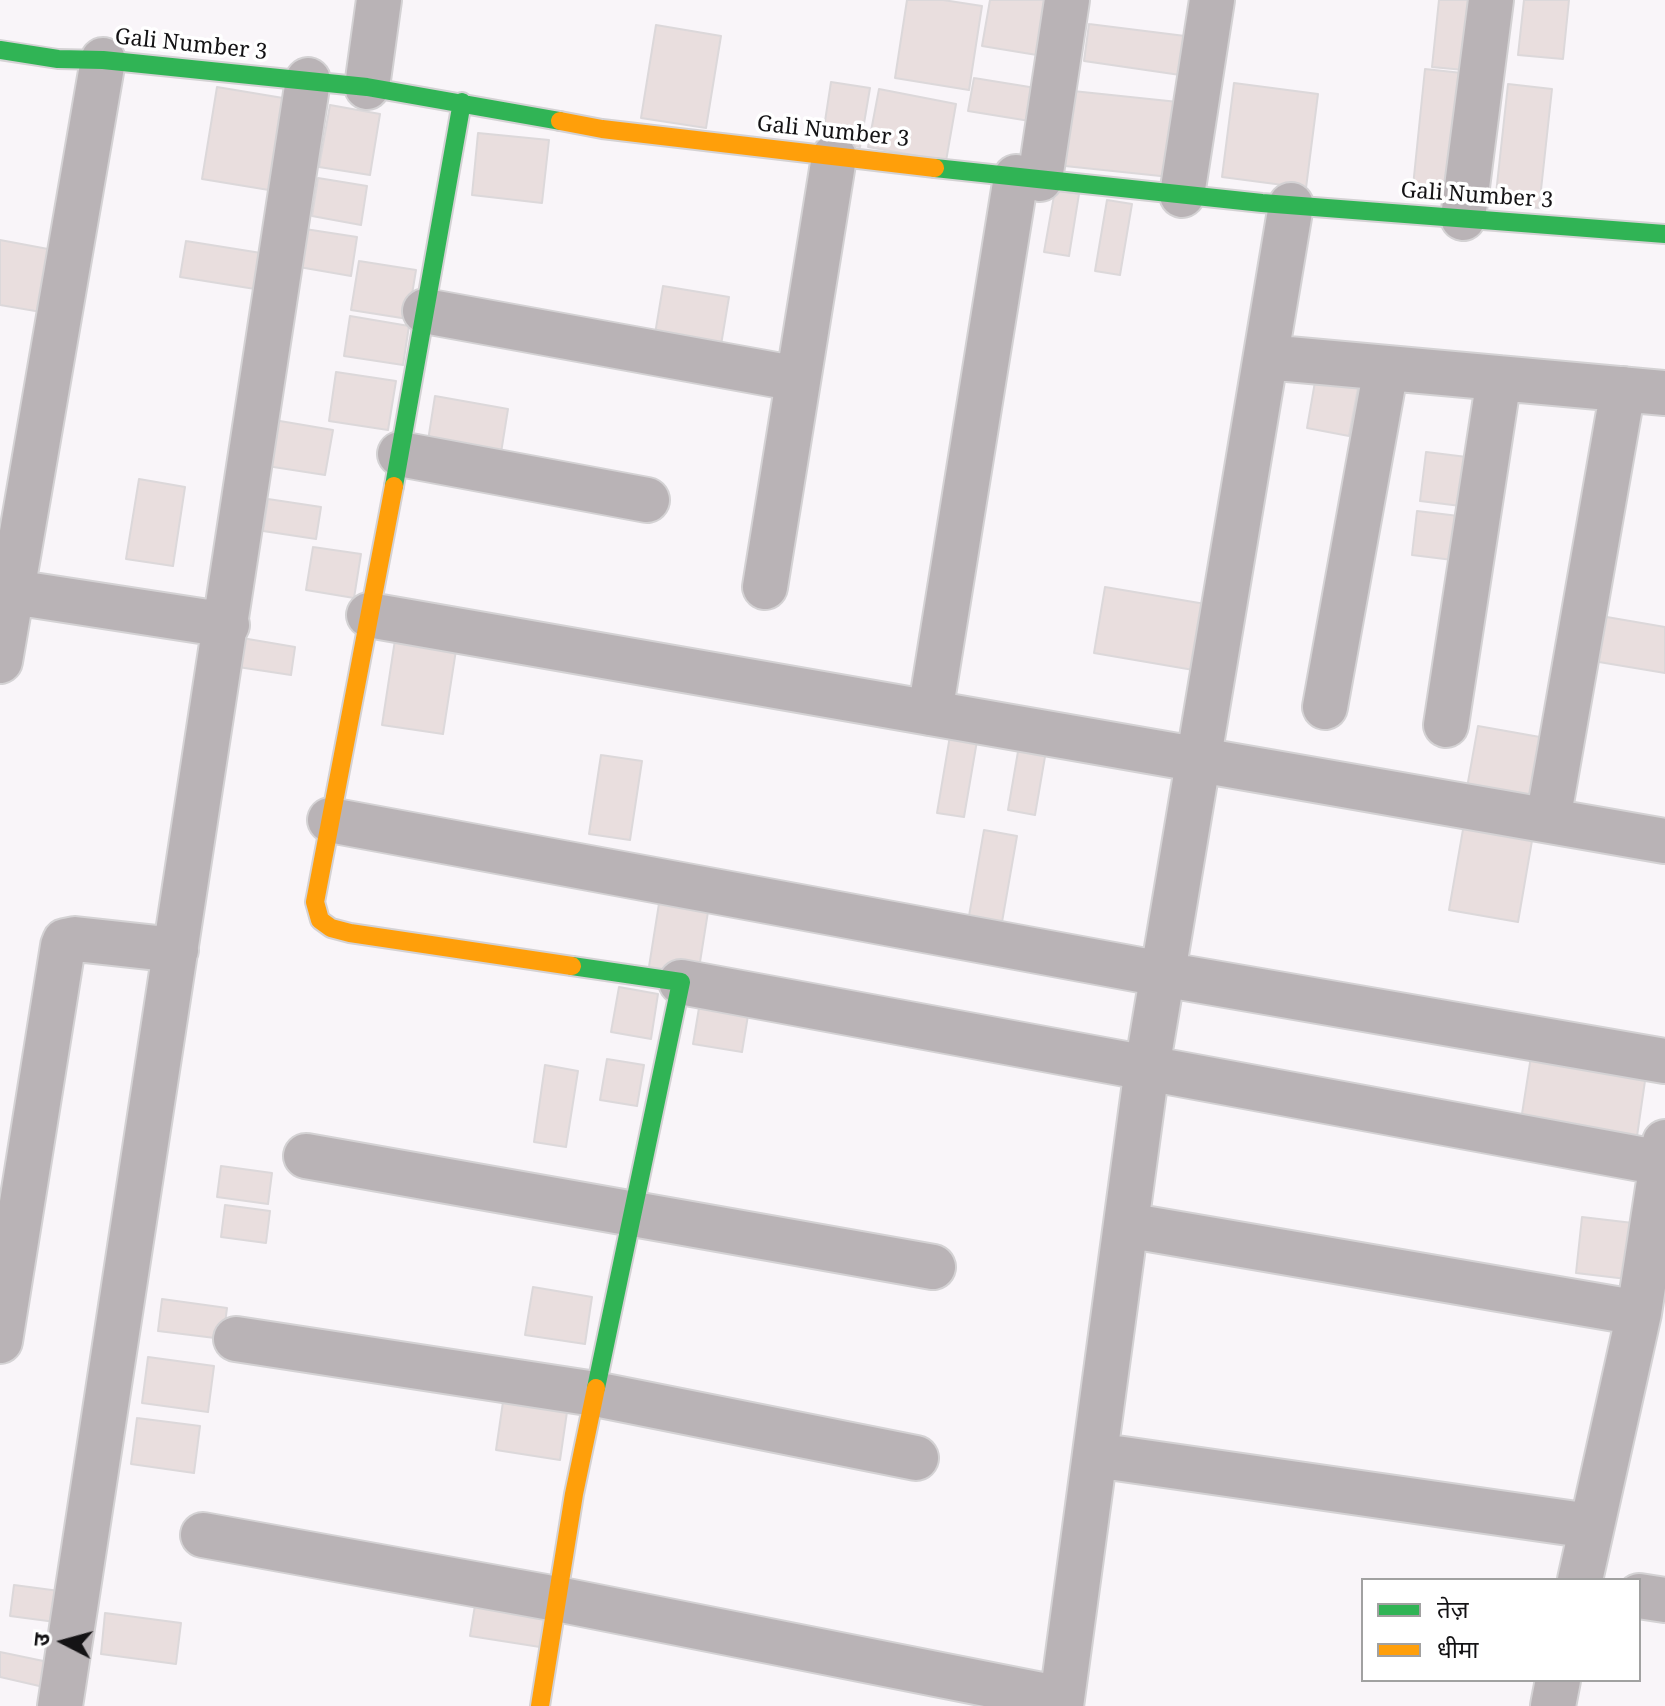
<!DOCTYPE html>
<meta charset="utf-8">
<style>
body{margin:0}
#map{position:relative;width:1665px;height:1706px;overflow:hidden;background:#f9f5f9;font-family:"Noto Serif","Noto Sans Devanagari",serif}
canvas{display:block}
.legend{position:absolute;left:1361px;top:1578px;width:280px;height:104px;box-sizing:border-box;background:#fff;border:2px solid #a1a1a1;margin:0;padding:10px 14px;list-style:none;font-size:24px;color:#141315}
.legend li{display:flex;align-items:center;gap:16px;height:40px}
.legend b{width:40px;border:2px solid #a1a1a1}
.north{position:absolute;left:24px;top:1602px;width:80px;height:80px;-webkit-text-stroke:6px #fff;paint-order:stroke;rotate:276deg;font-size:22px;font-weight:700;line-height:32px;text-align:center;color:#141315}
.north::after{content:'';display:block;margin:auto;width:28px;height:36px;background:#141315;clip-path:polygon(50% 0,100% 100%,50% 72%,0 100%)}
</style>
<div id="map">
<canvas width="1665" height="1706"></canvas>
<ul class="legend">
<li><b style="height:10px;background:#30b455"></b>तेज़</li>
<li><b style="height:10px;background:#ff9f0a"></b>धीमा</li>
</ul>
<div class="north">उ</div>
</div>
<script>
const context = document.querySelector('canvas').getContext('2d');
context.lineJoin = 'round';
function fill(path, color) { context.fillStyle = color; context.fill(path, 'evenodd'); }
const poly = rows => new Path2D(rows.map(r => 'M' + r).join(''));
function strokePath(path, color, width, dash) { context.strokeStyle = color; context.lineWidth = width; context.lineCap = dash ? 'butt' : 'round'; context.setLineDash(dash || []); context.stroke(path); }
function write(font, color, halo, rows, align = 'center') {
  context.font = font + ' "Noto Serif",serif'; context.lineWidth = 7; context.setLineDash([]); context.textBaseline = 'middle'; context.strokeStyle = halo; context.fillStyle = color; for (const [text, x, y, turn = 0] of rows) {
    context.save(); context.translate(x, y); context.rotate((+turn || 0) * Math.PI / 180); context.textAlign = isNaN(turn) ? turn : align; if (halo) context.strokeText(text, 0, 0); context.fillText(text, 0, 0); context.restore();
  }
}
const building = poly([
 [907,0,943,0,982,6,969,90,895,78,907,0],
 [990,0,1058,0,1049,57,982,46,990,0],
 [1439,0,1482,0,1475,71,1432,67,1439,0],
 [1524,0,1569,0,1563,59,1518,55,1524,0],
 [1089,24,1193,37,1187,76,1084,61,1089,24],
 [656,25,721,36,706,128,641,118,656,25],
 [1425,69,1471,74,1458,201,1412,196,1425,69],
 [974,78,1048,90,1042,123,968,111,974,78],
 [831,82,870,88,860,147,822,141,831,82],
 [1234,83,1318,94,1306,188,1222,177,1234,83],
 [1508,84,1552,89,1539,208,1495,203,1508,84],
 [217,87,289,99,275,191,202,179,217,87],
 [879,89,956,104,946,161,868,147,879,89],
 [1073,91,1178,102,1170,177,1065,166,1073,91],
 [330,105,380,114,370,175,319,167,330,105],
 [478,133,549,140,542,203,472,195,478,133],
 [318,178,367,186,361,225,312,216,318,178],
 [1055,190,1079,194,1069,256,1044,252,1055,190],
 [1107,200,1132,204,1120,275,1095,271,1107,200],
 [305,229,357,237,351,276,299,267,305,229],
 [0,240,64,252,53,314,0,305,0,240],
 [186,241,261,253,255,289,180,277,186,241],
 [359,261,416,270,408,319,351,310,359,261],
 [663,286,729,297,719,357,653,346,663,286],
 [350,316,409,326,403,365,344,356,350,316],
 [336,372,396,381,388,430,329,421,336,372],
 [1316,376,1359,383,1349,436,1307,428,1316,376],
 [435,396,508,409,500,459,427,447,435,396],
 [274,420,333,430,325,475,267,466,274,420],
 [1426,452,1475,458,1469,507,1420,501,1426,452],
 [139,479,185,487,173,566,126,559,139,479],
 [268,499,321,507,316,539,263,531,268,499],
 [1417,511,1467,517,1461,561,1412,555,1417,511],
 [313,547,361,554,354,598,306,590,313,547],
 [1105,587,1217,606,1205,672,1094,653,1105,587],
 [1601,616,1665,627,1665,673,1593,661,1601,616],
 [242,638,295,647,291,675,238,667,242,638],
 [395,640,456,650,443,734,382,725,395,640],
 [952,724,979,729,964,817,937,813,952,724],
 [1478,726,1551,739,1538,812,1465,799,1478,726],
 [1021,734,1048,739,1035,815,1008,810,1021,734],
 [601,755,642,761,630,840,589,834,601,755],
 [1465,818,1534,829,1518,922,1449,910,1465,818],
 [984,830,1017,836,1002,922,969,916,984,830],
 [661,891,710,899,697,981,648,973,661,891],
 [619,987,658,994,651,1039,611,1032,619,987],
 [701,996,750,1003,742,1052,693,1044,701,996],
 [1532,1050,1647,1067,1635,1150,1519,1133,1532,1050],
 [607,1059,644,1065,637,1106,600,1100,607,1059],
 [545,1065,578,1071,566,1147,534,1142,545,1065],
 [221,1166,272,1173,268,1204,217,1197,221,1166],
 [225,1205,270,1211,266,1243,221,1237,225,1205],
 [1582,1217,1633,1223,1627,1279,1576,1273,1582,1217],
 [533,1287,592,1297,585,1344,525,1335,533,1287],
 [162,1299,227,1308,223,1339,158,1331,162,1299],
 [148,1357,214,1366,208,1412,142,1403,148,1357],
 [504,1395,568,1405,560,1460,496,1450,504,1395],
 [137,1418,200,1426,194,1473,131,1464,137,1418],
 [14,1585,67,1592,63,1623,10,1616,14,1585],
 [476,1599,546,1611,540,1647,470,1636,476,1599],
 [105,1613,181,1623,176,1664,101,1654,105,1613],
 [0,1652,53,1663,48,1688,0,1677,0,1652]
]);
const street = poly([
 [367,87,379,0],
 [1040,179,1067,0],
 [1182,195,1212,0],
 [1291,205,1147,1068,1662,1163],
 [1463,218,1491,0],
 [425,311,798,379],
 [1266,357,1665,393],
 [400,454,647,500],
 [765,587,834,157],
 [0,590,227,625],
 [369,615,1665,841],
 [0,661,103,60],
 [1325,707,1386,368],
 [930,713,1016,177],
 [1446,725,1499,378],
 [330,820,1162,974,1665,1061],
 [1548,820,1623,389],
 [681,982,1147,1068,1061,1706],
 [306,1156,933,1267],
 [1126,1225,1639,1313],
 [236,1339,595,1394,916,1458],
 [0,1341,63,946,65,941,75,939,176,950],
 [1095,1455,1590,1526],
 [203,1535,557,1599,1062,1699],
 [1580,1580,1639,1313,1665,1142],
 [1639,1596,1665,1600],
 [60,1706,308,80],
 [1553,1706,1558,1680]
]);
const fast = poly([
 [0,50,58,59,103,60,367,87,560,121],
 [935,168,1262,203,1665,234],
 [394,486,462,102],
 [572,966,681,982,596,1388]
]);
const slow = poly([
 [560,121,602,129,935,168],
 [394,486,315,902,320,920,331,928,350,933,572,966],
 [540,1706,574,1494,596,1388]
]);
const streetNames = [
 ["Gali Number 3",191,45,6],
 ["Gali Number 3",833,132,6],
 ["Gali Number 3",1477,196,4]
];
fill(building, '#e9dede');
strokePath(building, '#dcd8da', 2);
strokePath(street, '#d4d2d4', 48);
strokePath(fast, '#d4d2d4', 22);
strokePath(slow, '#d4d2d4', 22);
strokePath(street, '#b9b3b6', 44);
strokePath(fast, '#30b455', 18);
strokePath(slow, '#ff9f0a', 18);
write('22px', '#141315', '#fff', streetNames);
</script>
